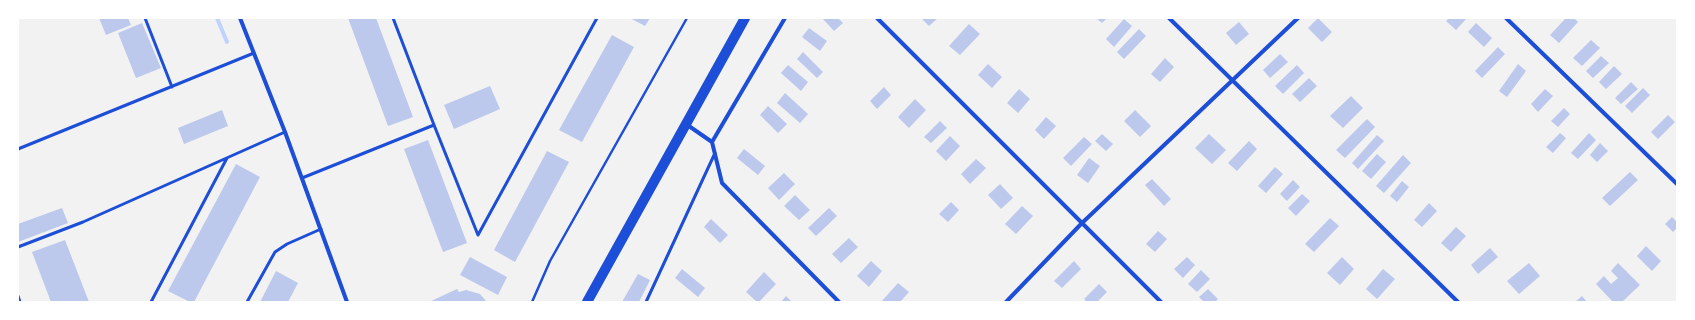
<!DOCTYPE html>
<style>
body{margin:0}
#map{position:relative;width:1695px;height:320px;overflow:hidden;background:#f2f2f2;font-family:"Open Sans",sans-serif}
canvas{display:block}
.frame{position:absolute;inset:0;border:19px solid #fff;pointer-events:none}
</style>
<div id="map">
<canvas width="1695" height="320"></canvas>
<div class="frame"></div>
</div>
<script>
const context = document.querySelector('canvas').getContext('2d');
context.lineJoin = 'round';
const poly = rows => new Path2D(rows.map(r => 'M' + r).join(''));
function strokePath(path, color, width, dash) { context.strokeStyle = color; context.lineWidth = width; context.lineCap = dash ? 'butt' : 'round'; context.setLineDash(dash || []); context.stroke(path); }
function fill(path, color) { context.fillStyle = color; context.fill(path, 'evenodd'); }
const stream = poly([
 [217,18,227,42]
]);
const building = poly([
 [99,18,128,18,131,25,106,35],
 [348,18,376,18,413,117,388,126],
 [630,18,650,18,645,26],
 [822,18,838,18,843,23,834,31],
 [921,18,938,18,929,26],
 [1096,18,1107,18,1102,23],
 [1318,18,1332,32,1322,42,1308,28],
 [1449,18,1467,18,1456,30,1446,21],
 [1566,18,1574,18,1578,22,1559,43,1550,35],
 [1124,19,1132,26,1114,47,1106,39],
 [1239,22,1249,34,1236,45,1226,33],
 [142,23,161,68,136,78,118,33],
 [1476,23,1492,38,1484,47,1468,32],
 [969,24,980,34,960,55,949,46],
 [809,28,827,41,820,51,802,37],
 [1139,29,1146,36,1124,59,1117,52],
 [612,35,634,47,582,142,559,130],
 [1591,40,1600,48,1582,66,1573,58],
 [1498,47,1505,54,1482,78,1475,71],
 [803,52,823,72,817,78,797,59],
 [1280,54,1288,62,1270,78,1263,70],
 [1601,56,1609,63,1593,78,1586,71],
 [1165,58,1174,67,1160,82,1151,74],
 [988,64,1002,77,992,88,978,75],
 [1518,64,1526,71,1507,97,1499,91],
 [788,65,808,82,801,91,781,73],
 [1297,65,1304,73,1283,94,1275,86],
 [1614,66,1622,74,1606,89,1599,82],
 [1309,78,1317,86,1300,102,1292,94],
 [1631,82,1638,89,1621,104,1615,98],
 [490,86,500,109,454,129,444,105],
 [884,87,891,95,877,109,870,101],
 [1643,88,1650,95,1632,113,1625,106],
 [1019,89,1030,99,1018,113,1007,103],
 [1545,89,1553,96,1538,112,1531,104],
 [785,93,808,114,800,123,777,103],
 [1351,96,1363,108,1343,128,1330,116],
 [915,99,926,110,909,128,898,117],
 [768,106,787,124,778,133,760,115],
 [1564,108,1570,114,1558,127,1551,121],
 [222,110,228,126,184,144,178,128],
 [1135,110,1151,126,1140,137,1124,121],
 [1668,115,1675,122,1658,139,1651,132],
 [1046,117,1056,126,1044,139,1035,130],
 [1367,119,1375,127,1345,158,1336,150],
 [940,121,947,128,931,143,924,137],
 [1560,133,1566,138,1553,153,1546,147],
 [1589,133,1596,140,1578,159,1571,153],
 [1102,134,1113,144,1106,151,1095,141],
 [1209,134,1226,150,1212,164,1195,148],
 [1377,135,1384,141,1358,169,1352,163],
 [950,136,960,146,946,161,936,151],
 [1084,137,1092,144,1071,166,1063,158],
 [428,140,467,243,443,252,404,149],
 [1249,141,1257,149,1237,171,1228,163],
 [1600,143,1608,151,1597,162,1590,155],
 [744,149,765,166,758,175,737,158],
 [547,151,569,162,515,262,494,250],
 [1377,154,1386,162,1371,179,1362,171],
 [1403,155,1411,163,1384,193,1376,186],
 [1089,158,1100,166,1088,183,1077,175],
 [976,159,986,168,970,184,961,174],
 [236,164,260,177,194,302,190,302,168,291],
 [1275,167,1283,174,1266,193,1258,186],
 [1630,172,1638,180,1610,206,1602,198],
 [784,173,795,184,779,200,768,188],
 [1152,179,1171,199,1164,206,1145,185],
 [1293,180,1300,187,1287,201,1280,194],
 [1402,181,1409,187,1397,202,1390,196],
 [1000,184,1013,198,1001,209,988,195],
 [1302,194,1310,201,1296,216,1288,208],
 [795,195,810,210,799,220,784,206],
 [951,202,959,210,948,222,939,214],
 [1429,203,1437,211,1422,227,1414,220],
 [1022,206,1033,216,1016,234,1005,224],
 [62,208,68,223,18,242,18,224],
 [829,208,837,216,816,236,808,228],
 [1672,217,1677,222,1677,228,1673,232,1665,224],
 [1330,218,1339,226,1314,252,1305,244],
 [711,219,728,235,720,243,704,227],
 [1456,227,1466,236,1451,252,1441,243],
 [1158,231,1167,239,1155,252,1146,244],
 [849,238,858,247,841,263,832,254],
 [65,240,89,302,51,302,32,252],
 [1646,246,1661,261,1652,271,1637,256],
 [1490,248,1498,257,1478,274,1471,265],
 [470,257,507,277,498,295,460,275],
 [1187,257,1195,265,1183,278,1174,269],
 [1342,257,1354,269,1340,285,1327,273],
 [871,261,882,271,869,287,857,276],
 [1074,261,1081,269,1062,288,1054,281],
 [1529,263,1540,276,1519,294,1507,281],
 [1618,263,1640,285,1622,302,1613,302,1596,284,1604,276,1611,284,1618,278,1611,271],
 [682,269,705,288,698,297,675,278],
 [1383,269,1395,279,1377,299,1366,289],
 [1201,270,1210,279,1197,292,1188,284],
 [276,271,298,283,288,302,260,302],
 [764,272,776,284,759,302,757,302,746,292],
 [638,274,650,280,639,302,622,302],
 [898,283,909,292,900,302,881,302],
 [1099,284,1107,292,1097,302,1087,302,1084,299],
 [457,289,459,292,466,290,480,294,487,302,429,302],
 [1208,289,1218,299,1215,302,1204,302,1199,297],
 [786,296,792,302,781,302],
 [1582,296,1587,302,1575,302]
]);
const path = poly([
 [532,302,550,261,687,18]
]);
const service = poly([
 [145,18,172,87],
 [393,18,434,125,478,235],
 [18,149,254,53],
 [302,178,434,125],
 [478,235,597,18],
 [18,247,83,222,285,132],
 [18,296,20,302],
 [151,302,227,158],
 [247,302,275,252,287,244,321,229],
 [646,302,715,153]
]);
const minor = poly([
 [240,18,285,132,347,302],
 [877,18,1161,302],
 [1169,18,1458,302],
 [1506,18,1677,184],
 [686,124,712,142,722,183,839,302],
 [712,142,785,18],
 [1006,302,1082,223,1298,18]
]);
const primary = poly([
 [587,302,745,18]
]);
strokePath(stream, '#bfd3fe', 4);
fill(building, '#bdc9ec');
strokePath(path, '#1d4ed8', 2.5);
strokePath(service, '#1d4ed8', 3);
strokePath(minor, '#1d4ed8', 4);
strokePath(primary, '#1d4ed8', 10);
</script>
